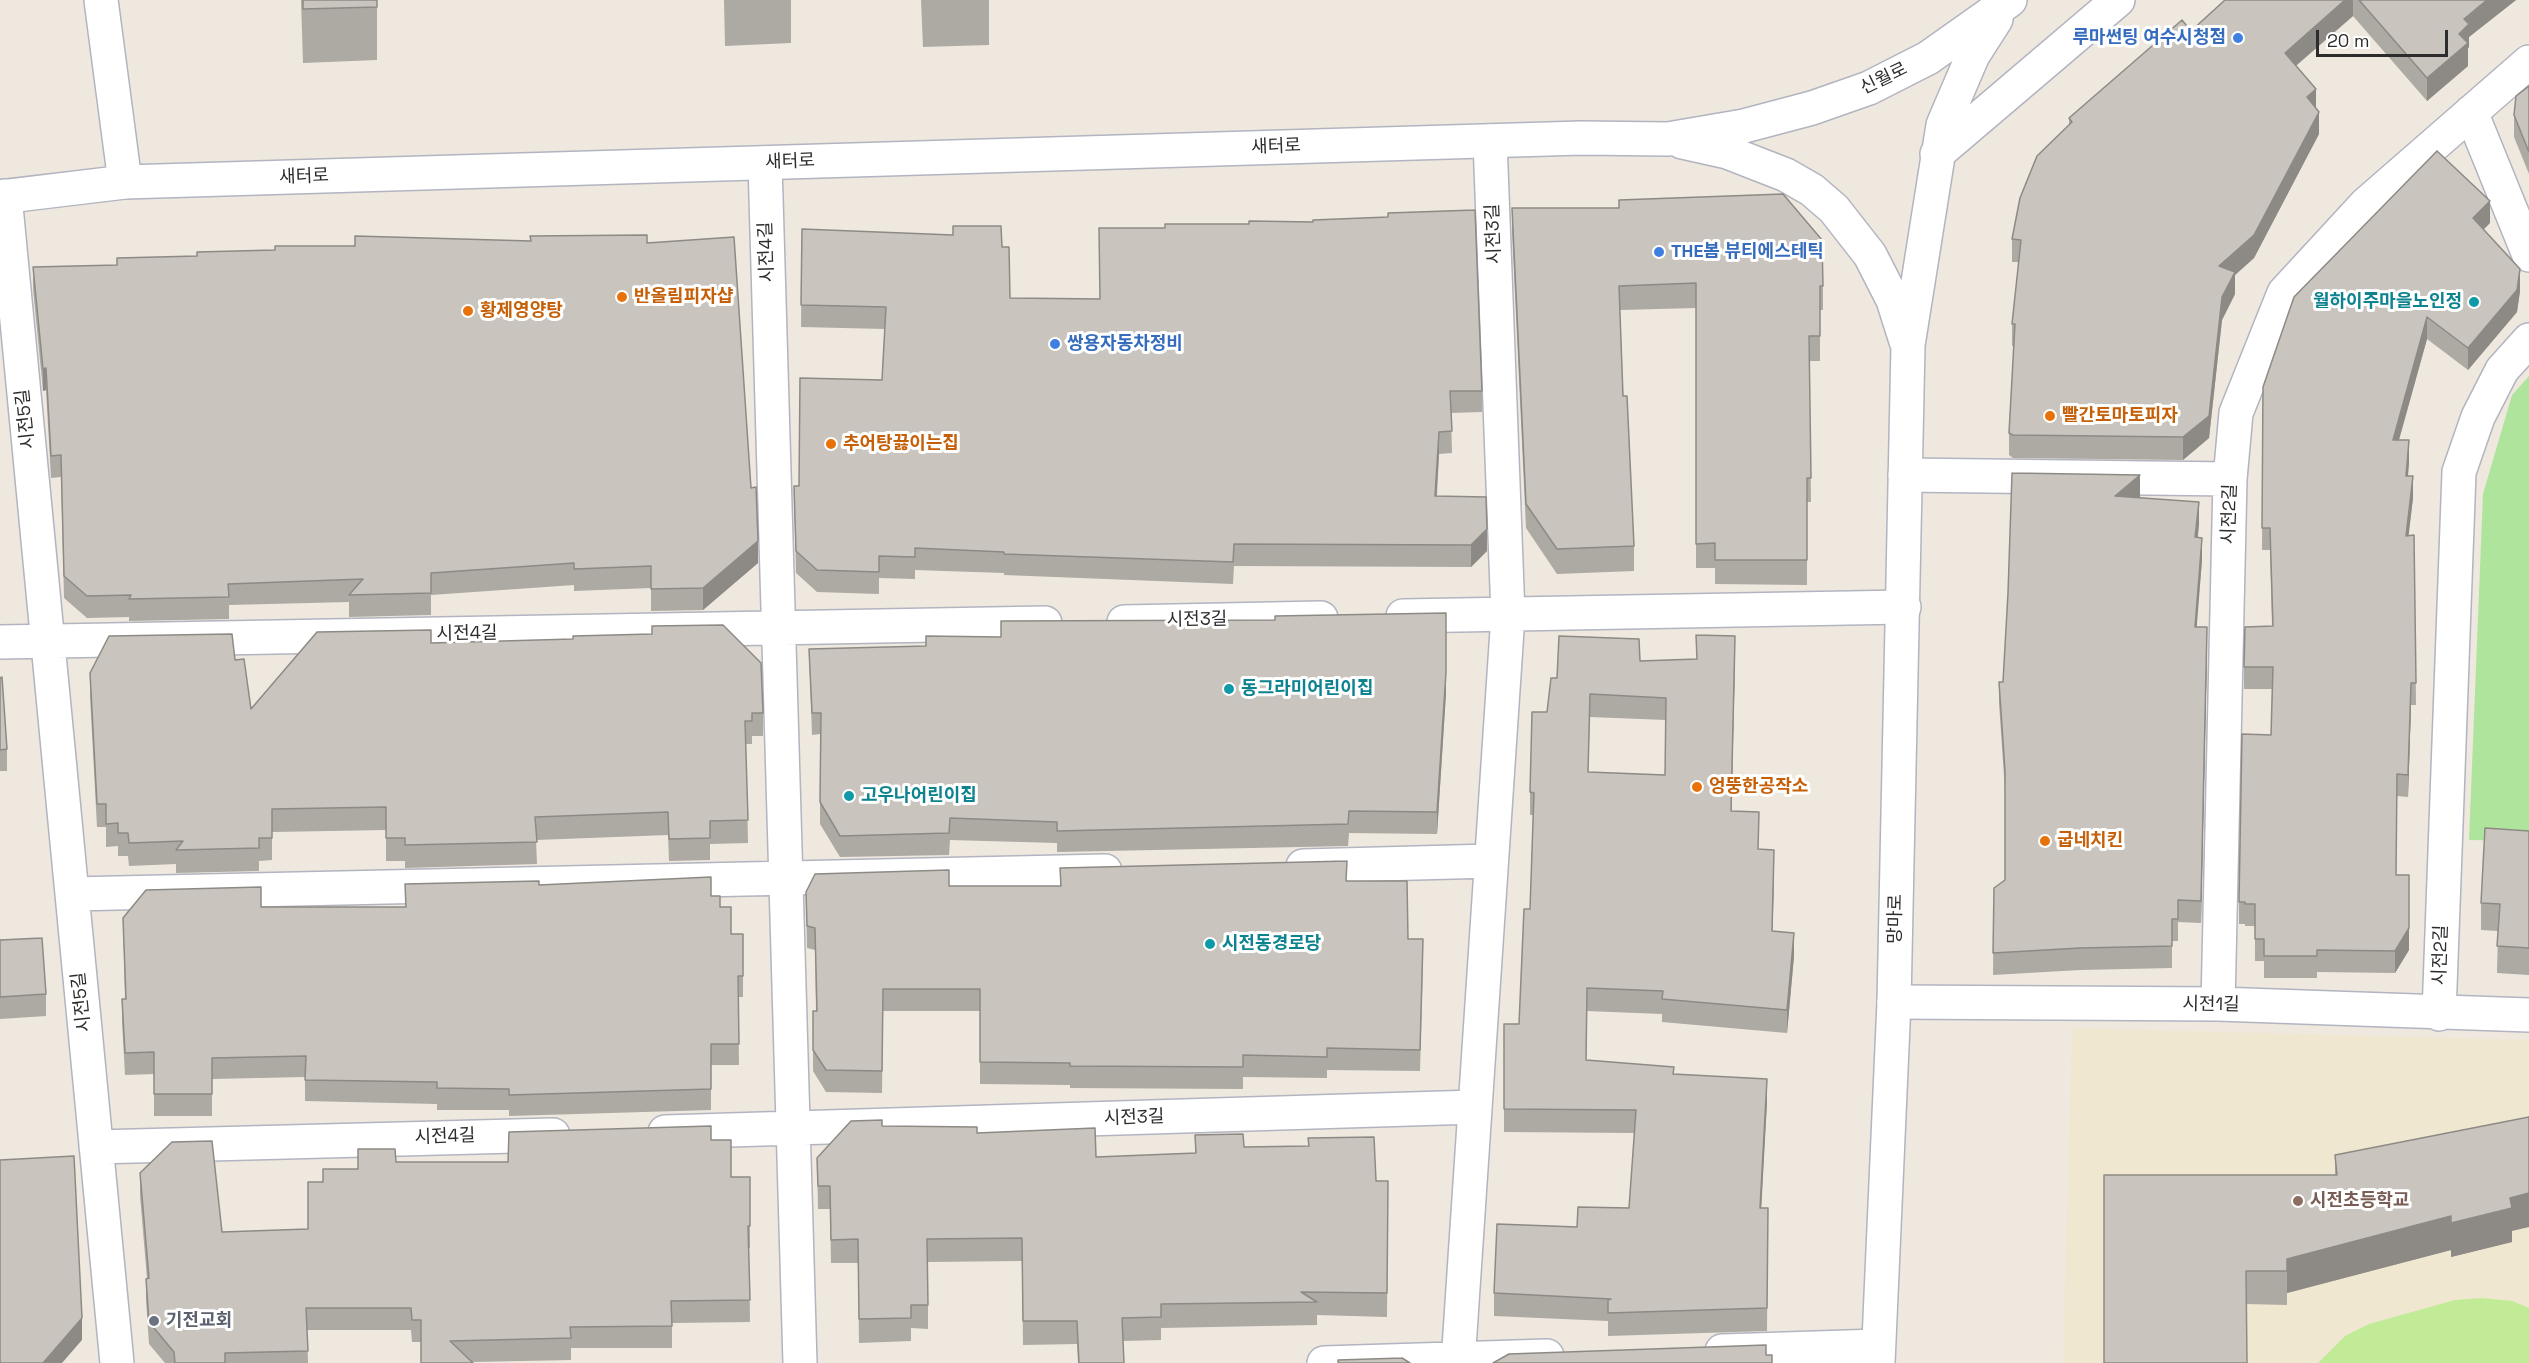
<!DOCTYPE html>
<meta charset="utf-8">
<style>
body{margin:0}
#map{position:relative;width:2529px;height:1363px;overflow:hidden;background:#eee8df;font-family:"Space Grotesk",sans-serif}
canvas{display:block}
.scale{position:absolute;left:2316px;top:30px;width:132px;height:27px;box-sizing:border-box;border:3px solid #2c2c2c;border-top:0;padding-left:8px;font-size:18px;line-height:21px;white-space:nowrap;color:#2c2c2c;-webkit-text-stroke:4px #fff;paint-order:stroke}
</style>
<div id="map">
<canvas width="2529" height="1363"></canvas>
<div class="scale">20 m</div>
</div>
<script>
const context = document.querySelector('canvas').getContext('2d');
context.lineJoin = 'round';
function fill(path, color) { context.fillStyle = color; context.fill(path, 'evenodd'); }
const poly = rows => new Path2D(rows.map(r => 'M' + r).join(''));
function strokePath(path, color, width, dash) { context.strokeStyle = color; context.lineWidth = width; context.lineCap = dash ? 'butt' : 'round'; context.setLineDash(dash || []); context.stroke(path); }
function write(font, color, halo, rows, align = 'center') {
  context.font = font + ' "Space Grotesk","Noto Sans KR",sans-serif'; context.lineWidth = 6; context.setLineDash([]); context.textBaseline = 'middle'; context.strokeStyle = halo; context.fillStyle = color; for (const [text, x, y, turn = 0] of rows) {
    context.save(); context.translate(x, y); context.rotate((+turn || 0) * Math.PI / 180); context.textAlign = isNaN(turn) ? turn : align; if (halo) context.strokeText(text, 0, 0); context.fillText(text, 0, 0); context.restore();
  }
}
const education = poly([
 [2072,1028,2529,1040,2529,1363,2063,1363]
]);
const green = poly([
 [2529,376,2529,841,2469,840,2483,494,2512,395]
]);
const pitch = poly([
 [2482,1298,2512,1301,2529,1308,2529,1363,2318,1363,2345,1336,2369,1324,2455,1300]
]);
const street = poly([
 [101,0,125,182],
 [2471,112,2529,255],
 [765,163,800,1363],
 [5,196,117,1363],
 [1905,475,2230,479],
 [1403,616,1904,607],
 [1124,622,1321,618],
 [0,642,1045,623],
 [1303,866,1491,861],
 [72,894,1105,871],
 [1894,1002,2218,1004,2529,1015],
 [2218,1004,2230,479,2236,413,2284,293,2366,204,2529,62],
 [2439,1014,2459,472,2478,417,2502,370,2529,340],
 [665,1132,1475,1107],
 [96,1147,553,1135],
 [1722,1351,1878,1346],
 [1324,1363,1547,1356],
 [1458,1363,1508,615,1490,141]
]);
const secondary = poly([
 [1682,142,1727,152,1786,175,1812,190,1834,209,1870,255,1893,300,1906,341],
 [1937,154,2118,0],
 [0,197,125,182,1581,138,1668,139,1744,126,1812,108,1869,88,1928,58,2010,0],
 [1878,1363,1894,1002,1908,345,1943,125,1973,55,1996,19]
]);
const wall = poly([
 [301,0,377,0,377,60,303,63],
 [724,0,791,0,791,43,725,46],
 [921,0,989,0,989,45,923,47],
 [2225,0,2516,0,2469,37,2469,47,2468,48,2468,66,2427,101,2353,16,2296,66,2316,108,2319,134,2254,258,2235,275,2235,294,2222,320,2209,438,2183,460,2013,458,2009,455,2009,433,2014,346,2012,346,2012,324,2019,262,2012,262,2012,239,2069,125,2069,118,2191,31],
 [2529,86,2529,174,2514,137,2514,115],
 [1512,208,1823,286,1823,310,1820,310,1820,361,1809,361,1811,502,1807,502,1807,585,1715,584,1715,568,1696,568,1696,308,1620,310,1623,396,1634,546,1634,571,1557,574,1526,528,1512,232],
 [2490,223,2483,230,2520,291,2517,312,2468,370,2427,339,2399,440,2409,462,2408,476,2413,498,2408,535,2414,535,2416,705,2411,705,2408,797,2397,796,2396,875,2409,950,2395,973,2317,972,2317,978,2264,978,2264,961,2255,961,2255,926,2245,926,2245,924,2239,924,2239,902,2271,735,2272,689,2244,689,2244,667,2272,626,2270,550,2262,550,2263,387],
 [802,229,1002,247,1010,298,1482,391,1482,412,1451,413,1452,453,1439,454,1437,496,1487,551,1471,567,1234,566,1233,584,1004,575,1004,573,915,570,915,579,879,578,879,594,817,592,796,573,794,486,799,486,882,380,885,329,801,327],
 [531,241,647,243,751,488,758,563,703,610,651,611,651,588,574,591,574,585,431,595,431,615,349,617,349,602,229,605,229,619,129,621,129,617,87,618,64,598,61,477,51,478,46,390,43,391,33,289,33,267,117,265,197,256,275,250,355,246],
 [2139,497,2199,524,2198,537,2202,560,2196,627,2207,649,2201,923,2178,922,2178,941,2172,941,2172,968,2080,970,1993,975,1994,888,2005,880,2005,791,1999,703,1999,682,2003,682,2008,593,2140,497],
 [431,643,763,713,763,736,752,736,752,744,746,744,748,843,710,844,710,860,669,861,668,835,536,840,537,864,405,868,405,861,386,861,386,830,272,832,272,860,259,861,259,871,176,873,176,864,129,866,128,856,118,856,118,846,106,847,106,827,97,827,90,696,90,673,235,660,251,709],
 [809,649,1446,693,1437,834,1349,833,1348,846,1057,852,1057,843,950,840,949,855,840,857,820,824,820,734,812,735],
 [1735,659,1731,811,1774,873,1772,931,1794,956,1787,1033,1662,1022,1662,1014,1587,1011,1586,1060,1674,1074,1767,1102,1761,1208,1768,1208,1767,1331,1608,1336,1608,1321,1494,1316,1494,1293,1577,1227,1629,1208,1635,1133,1504,1132,1504,1024,1519,1024,1530,909,1533,815,1530,815,1530,792,1547,712,1557,678,1640,661],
 [1590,717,1666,720,1665,775,1588,772],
 [0,678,7,749,7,771,0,771],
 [2529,831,2529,975,2497,973,2498,931,2481,930,2481,903],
 [1060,868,1347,881,1408,939,1423,961,1420,1071,1327,1070,1327,1078,1243,1077,1243,1089,1070,1088,1070,1085,980,1084,980,1011,883,1011,882,1093,826,1092,813,1071,813,1011,816,1011,815,950,807,948,806,892,949,886,1060,886],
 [539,885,711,896,720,907,731,934,743,934,743,997,738,997,739,1065,711,1065,711,1110,509,1116,509,1110,437,1110,437,1104,305,1101,305,1077,212,1079,212,1116,154,1116,154,1074,125,1075,122,1021,122,999,125,999,123,918,261,907,405,907],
 [0,940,46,994,46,1016,0,1019],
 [882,1126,977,1133,1096,1157,1195,1153,1195,1135,1376,1181,1388,1181,1387,1317,1317,1315,1317,1325,1161,1328,1161,1340,1123,1341,1124,1363,1078,1363,1077,1344,1023,1345,1022,1261,928,1262,928,1329,911,1328,911,1341,859,1343,858,1263,831,1263,830,1209,818,1209,817,1158],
 [711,1140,731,1177,750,1177,750,1248,749,1248,750,1322,672,1323,672,1348,571,1348,571,1360,472,1362,421,1342,412,1342,411,1330,307,1330,308,1363,165,1363,149,1344,146,1300,146,1279,147,1279,140,1195,140,1173,222,1232,308,1229,323,1182,358,1169,396,1162,508,1162],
 [2335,1155,2512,1231,2512,1242,2451,1257,2451,1250,2287,1293,2287,1305,2246,1304,2104,1363,2335,1175]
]);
const shadedWall = poly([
 [2345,0,2353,0,2353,16,2285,75,2285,53],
 [2487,0,2516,0,2469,37,2469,47,2468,48,2468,66,2427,101,2427,78,2459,34,2464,19],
 [2316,89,2316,112,2307,97],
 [2319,112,2319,134,2254,258,2235,275,2235,294,2222,320,2209,438,2183,460,2183,437,2219,266],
 [2490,201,2490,223,2473,240,2473,218],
 [2520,269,2520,291,2517,312,2468,370,2468,348],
 [2427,317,2427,339,2393,461,2393,440],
 [46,368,46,390,43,391,43,369],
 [1439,432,1439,454,1435,518,1435,496],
 [2409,440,2409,462,2406,498,2406,476],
 [2140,475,2140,497,2115,518,2115,496],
 [2413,476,2413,498,2406,558,2406,536],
 [2199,502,2199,524,2195,559,2195,537],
 [1487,529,1487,551,1471,567,1471,545],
 [2202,538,2202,560,2195,649,2195,627],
 [758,541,758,563,703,610,703,588],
 [1446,613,1446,693,1437,834,1437,812],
 [2207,627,2207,649,2201,923,2201,901],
 [1735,636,1735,659,1731,834,1731,811],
 [2411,683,2411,705,2408,797,2408,775],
 [1774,850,1774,873,1772,954,1772,931],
 [2409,875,2409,950,2395,973,2395,951],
 [1794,933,1794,956,1787,1033,1787,1010],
 [1767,1079,1767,1102,1760,1231,1760,1208],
 [2529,1193,2529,1227,2512,1231,2512,1242,2451,1257,2451,1223,2510,1198],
 [2451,1216,2451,1250,2287,1293,2287,1259],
 [82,1318,82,1340,62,1363,43,1363]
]);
const building = poly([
 [303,0,377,0,377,7,303,9,303,0],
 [2225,0,2345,0,2285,53,2316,89,2307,97,2319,112,2254,235,2219,266,2235,272,2222,297,2209,416,2183,437,2013,435,2009,433,2015,324,2012,324,2021,240,2012,239,2020,198,2037,156,2072,122,2069,118,2182,20,2191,31,2225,0],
 [2359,0,2487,0,2464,19,2469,24,2459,34,2468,43,2427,78,2359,0],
 [2529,86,2529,152,2514,115,2516,96,2529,86],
 [2437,151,2490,201,2473,218,2520,269,2517,290,2468,348,2427,317,2393,440,2409,440,2406,476,2413,476,2406,536,2414,535,2416,683,2411,683,2408,775,2397,774,2396,875,2409,875,2409,928,2395,951,2317,950,2317,956,2264,956,2264,939,2255,939,2255,904,2245,904,2245,902,2239,902,2242,734,2271,735,2273,667,2244,667,2245,627,2273,626,2270,528,2262,528,2263,387,2294,297,2437,151],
 [1783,194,1822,240,1823,286,1820,286,1820,336,1809,336,1811,478,1807,478,1807,560,1715,560,1715,543,1696,544,1696,283,1619,286,1623,396,1627,396,1634,546,1557,549,1526,504,1512,208,1619,208,1619,200,1783,194],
 [1475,210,1482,391,1450,391,1452,431,1439,432,1435,496,1486,497,1487,529,1471,545,1234,544,1233,562,1004,554,1004,552,915,548,915,557,879,556,879,572,817,570,796,551,794,486,799,486,800,378,882,380,886,307,801,305,802,229,953,235,953,226,1001,226,1002,247,1009,247,1010,298,1100,299,1099,228,1165,228,1165,224,1249,224,1249,221,1313,222,1313,220,1388,217,1388,213,1475,210],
 [647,235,647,243,734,237,751,488,756,487,758,541,703,588,651,589,651,566,574,569,574,563,431,573,431,593,349,595,363,579,228,584,229,597,129,599,131,595,87,596,64,576,61,455,51,456,46,368,43,369,33,267,117,265,117,258,197,256,197,252,275,250,275,246,355,246,355,236,531,241,530,236,647,235],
 [2012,473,2140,475,2115,496,2199,502,2195,537,2202,538,2195,627,2207,627,2201,901,2178,900,2178,919,2172,919,2172,946,2080,948,1993,953,1994,888,2005,880,2005,771,1999,682,2003,682,2008,593,2012,473],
 [1446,613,1446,672,1437,812,1349,811,1348,824,1057,831,1057,822,950,818,949,833,840,836,820,802,821,713,812,713,809,649,926,646,926,636,1001,637,1001,621,1275,620,1275,616,1446,613],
 [723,625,761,663,763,713,752,713,752,721,745,721,748,820,710,821,710,838,669,839,668,812,535,817,537,842,405,845,405,838,386,838,386,807,272,809,272,838,259,838,259,848,176,850,183,841,129,843,128,833,118,833,118,823,106,824,106,804,97,804,90,673,109,636,232,634,235,660,244,659,251,709,317,632,431,630,431,643,573,639,573,636,652,634,652,626,723,625],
 [1696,635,1735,636,1731,811,1759,812,1758,849,1774,850,1772,931,1794,933,1787,1010,1662,999,1663,991,1587,988,1586,1060,1674,1067,1673,1074,1767,1079,1760,1208,1768,1208,1767,1308,1608,1313,1608,1300,1611,1299,1494,1293,1497,1224,1577,1227,1578,1207,1629,1208,1636,1110,1504,1109,1504,1024,1519,1024,1524,909,1530,909,1534,793,1530,792,1532,712,1547,712,1551,678,1557,678,1559,636,1639,639,1640,661,1697,659,1696,635],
 [1590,694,1666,698,1665,775,1588,772,1590,694],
 [2,677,7,749,0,750,0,678,2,677],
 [2485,828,2529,831,2529,948,2497,946,2500,904,2481,903,2485,828],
 [1347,861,1346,881,1407,881,1408,939,1423,939,1420,1050,1327,1048,1327,1057,1243,1055,1243,1067,1070,1066,1070,1063,980,1062,980,989,883,989,882,1071,826,1070,813,1050,813,1011,817,1011,815,928,807,926,806,892,815,874,949,870,949,886,1061,886,1060,868,1347,861],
 [711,877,711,896,720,896,720,907,731,907,731,934,743,934,743,976,738,976,739,1044,711,1044,711,1089,509,1095,509,1089,437,1088,437,1082,305,1080,306,1056,212,1058,212,1094,154,1094,154,1052,125,1053,122,999,126,999,123,918,146,890,261,887,261,907,406,907,405,884,539,881,539,885,711,877],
 [42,938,46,994,0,997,0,940,42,938],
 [2529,1117,2529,1193,2510,1198,2512,1208,2451,1223,2451,1216,2287,1259,2287,1271,2246,1271,2247,1363,2104,1363,2104,1175,2337,1175,2335,1155,2529,1117],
 [882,1120,882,1126,977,1127,977,1133,1095,1128,1096,1157,1196,1153,1195,1135,1243,1134,1244,1147,1309,1146,1308,1138,1374,1137,1376,1181,1388,1181,1387,1293,1301,1292,1317,1302,1161,1304,1161,1317,1122,1318,1124,1363,1079,1363,1077,1321,1023,1321,1022,1238,927,1239,928,1305,911,1305,911,1318,859,1319,858,1239,831,1240,830,1186,818,1186,817,1158,851,1121,882,1120],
 [711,1126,711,1140,731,1140,731,1177,750,1177,750,1226,748,1226,750,1300,671,1301,672,1326,570,1327,571,1338,450,1341,473,1363,421,1363,421,1320,412,1320,411,1308,306,1308,308,1351,225,1353,225,1363,175,1363,174,1352,149,1322,146,1279,149,1278,140,1173,172,1142,212,1141,222,1232,308,1229,308,1182,323,1182,323,1169,358,1169,358,1149,395,1149,396,1162,508,1162,509,1132,711,1126],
 [74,1156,82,1318,43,1363,0,1363,0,1160,74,1156],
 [1766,1345,1766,1355,1772,1355,1772,1363,1493,1363,1509,1354,1766,1345],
 [1402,1358,1410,1363,1338,1363,1338,1360,1402,1358]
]);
const markers = [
 [2238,38,6,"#3f7fe0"],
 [1659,252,6,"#3f7fe0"],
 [622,297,6,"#e8710a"],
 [2474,302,6,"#0f9aa8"],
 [468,311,6,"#e8710a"],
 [1055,344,6,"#3f7fe0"],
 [2050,416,6,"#e8710a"],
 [831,444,6,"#e8710a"],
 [1229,689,6,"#0f9aa8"],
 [1697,787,6,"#e8710a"],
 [849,796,6,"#0f9aa8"],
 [2045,841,6,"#e8710a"],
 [1210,944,6,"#0f9aa8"],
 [2298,1201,6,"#8d6e63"],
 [154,1321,6,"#6b7280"]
];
const shopNames = [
 ["루마썬팅 여수시청점",2226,38,"right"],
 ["THE봄 뷰티에스테틱",1671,252],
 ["쌍용자동차정비",1067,344]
];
const streetNames = [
 ["신월로",1884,79,-26],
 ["새터로",1276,147,-2],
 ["새터로",790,162,-2],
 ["새터로",304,177,-2],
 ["시전3길",1494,234,-92],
 ["시전4길",767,252,-92],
 ["시전5길",26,419,-96],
 ["시전2길",2230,514,-88],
 ["시전3길",1197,620,-1],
 ["시전4길",467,634,-1],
 ["망마로",1896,919,-89],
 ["시전2길",2441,955,-88],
 ["시전5길",82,1002,-96],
 ["시전1길",2211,1005,1],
 ["시전3길",1134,1118,-2],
 ["시전4길",445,1137,-2]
];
const foodNames = [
 ["반올림피자샵",634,297],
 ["황제영양탕",480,311],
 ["빨간토마토피자",2062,416],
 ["추어탕끓이는집",843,444],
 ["엉뚱한공작소",1709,787],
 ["굽네치킨",2057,841]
];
const cultureNames = [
 ["월하이주마을노인정",2462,302,"right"],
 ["동그라미어린이집",1241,689],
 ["고우나어린이집",861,796],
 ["시전동경로당",1222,944]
];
const educationNames = [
 ["시전초등학교",2310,1201]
];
const worshipNames = [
 ["기전교회",166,1321]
];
fill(education, '#efe7cf');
fill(green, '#afe49c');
fill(pitch, '#c2eb98');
strokePath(street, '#b2b4c0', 36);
strokePath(secondary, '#b2b4c0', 36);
strokePath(street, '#fff', 33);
strokePath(secondary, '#fff', 33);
fill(wall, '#ada9a3');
fill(shadedWall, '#8d8a85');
fill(building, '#c9c5be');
strokePath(building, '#8d8a85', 1.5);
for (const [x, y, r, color] of markers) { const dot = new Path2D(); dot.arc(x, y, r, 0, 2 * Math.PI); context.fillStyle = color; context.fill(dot); strokePath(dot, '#fff', 2); }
write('bold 18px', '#366cbe', '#fff', shopNames, 'left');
write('18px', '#2c2c2c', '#fff', streetNames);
write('bold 18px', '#c56008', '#fff', foodNames, 'left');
write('bold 18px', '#0d838f', '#fff', cultureNames, 'left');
write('bold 18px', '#785e54', '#fff', educationNames, 'left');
write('bold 18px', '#5b616d', '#fff', worshipNames, 'left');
</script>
